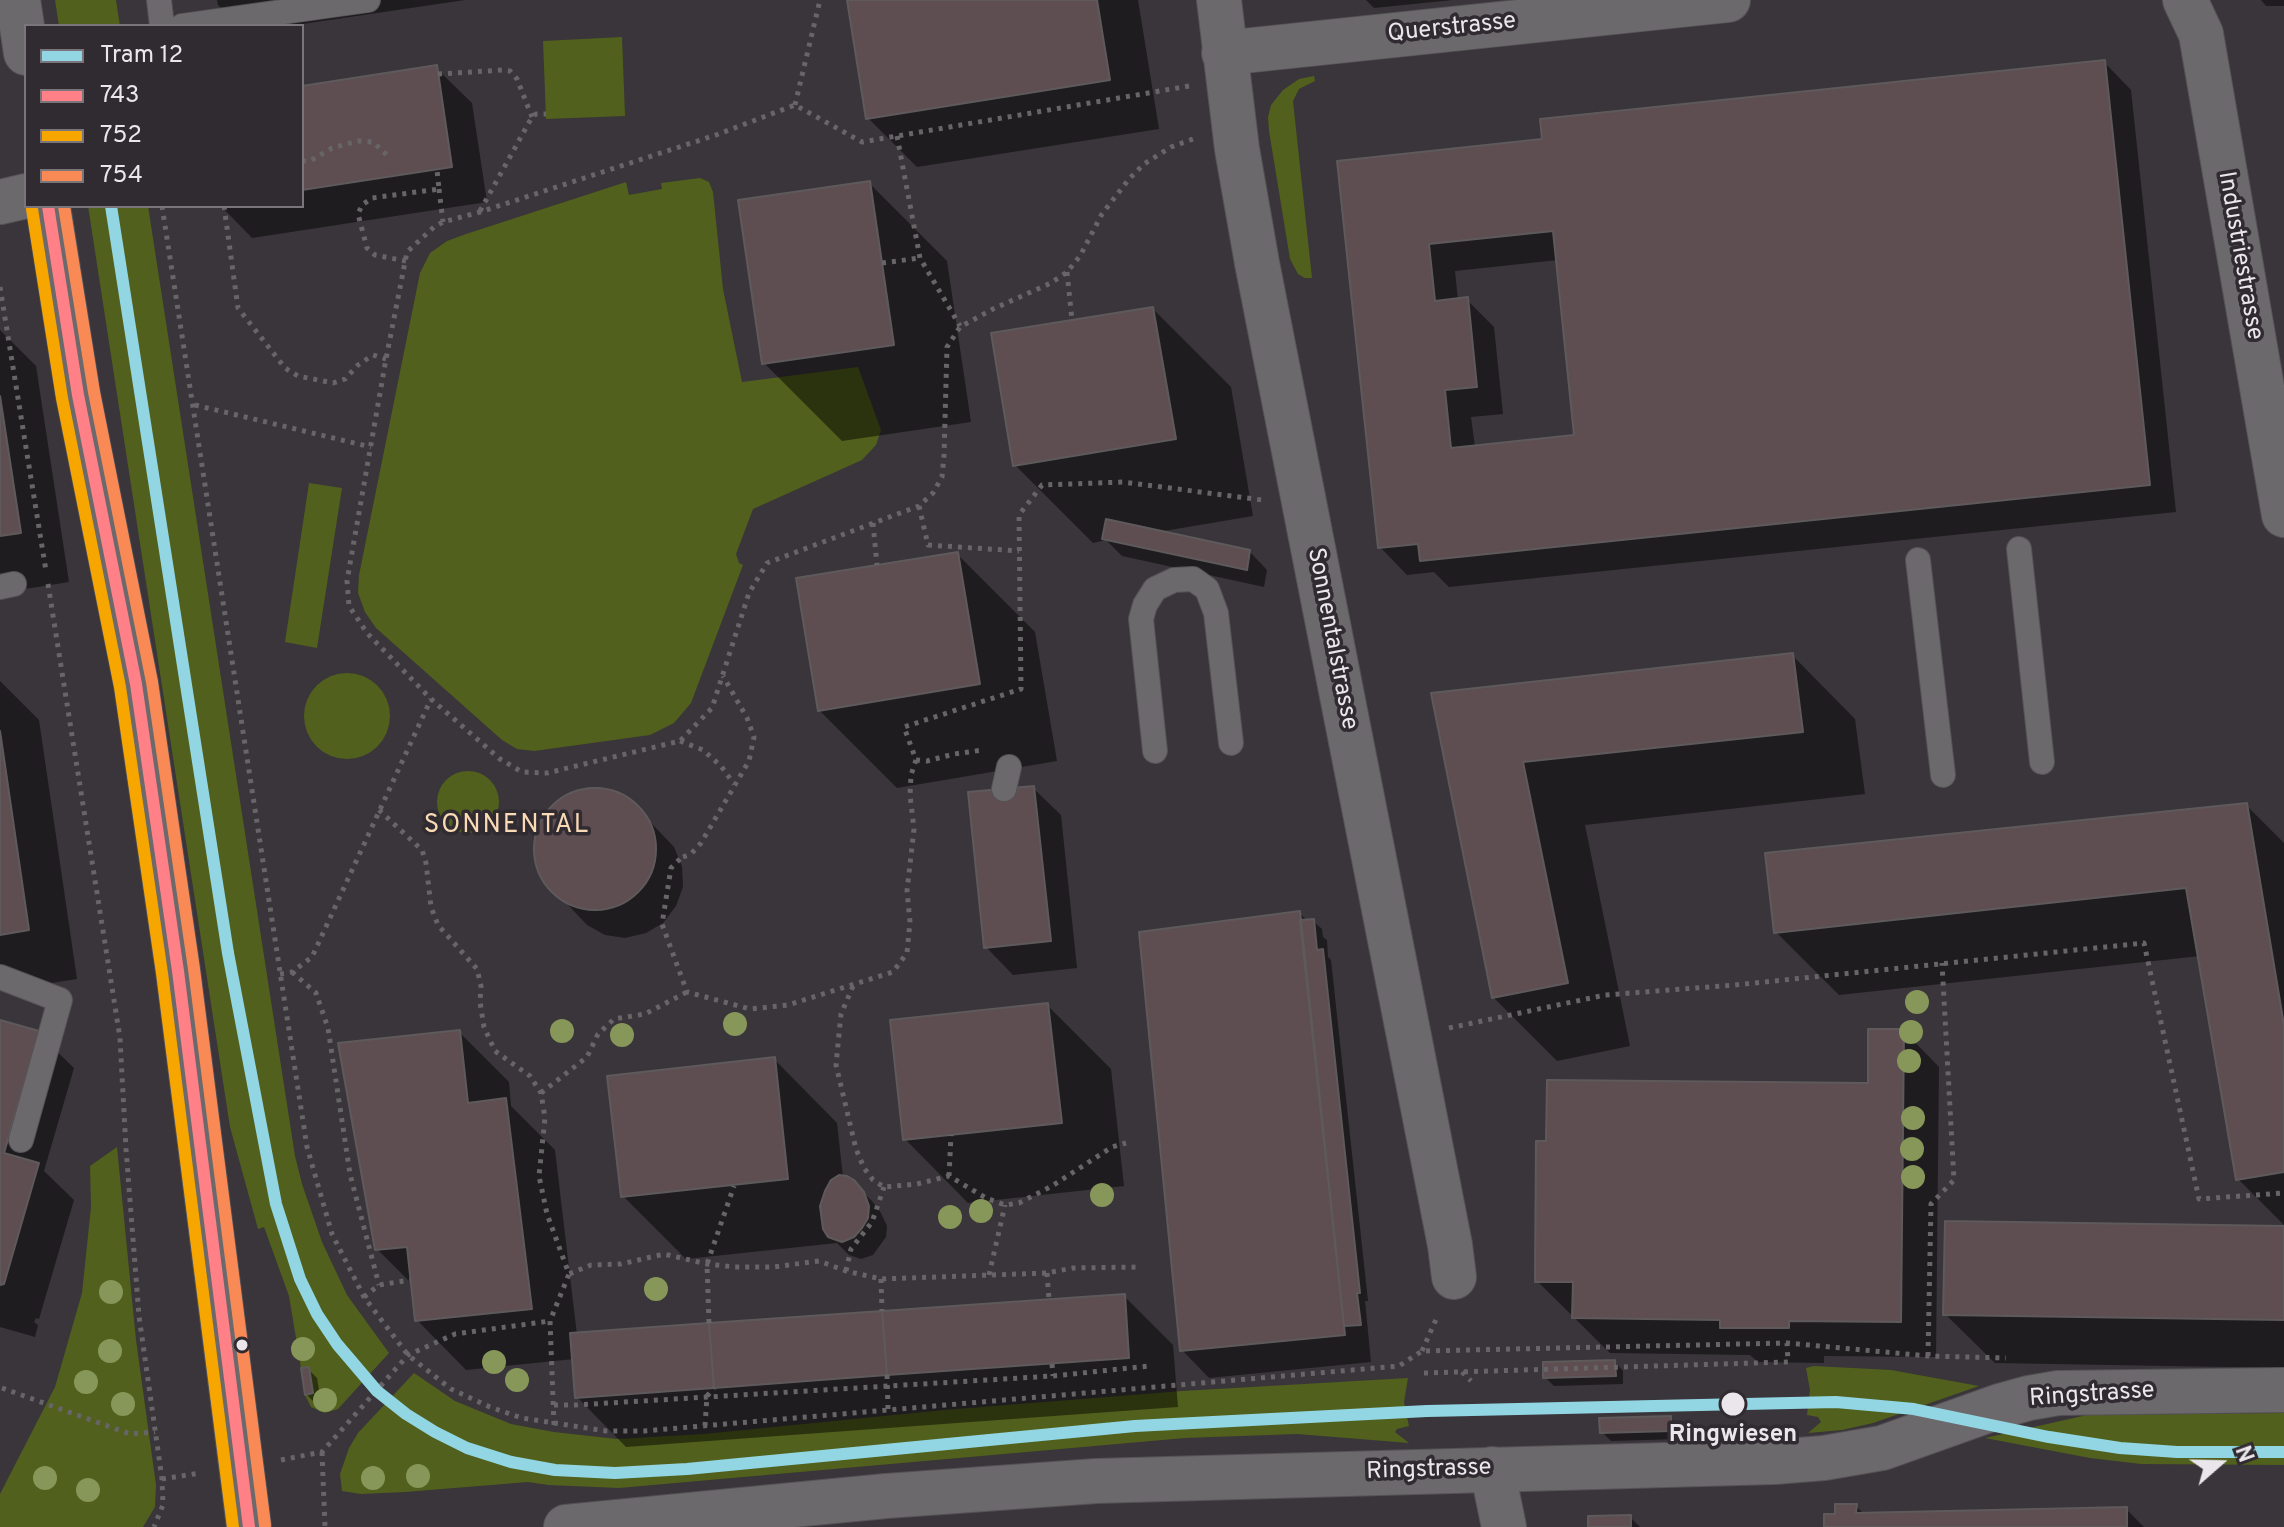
<!DOCTYPE html>
<style>
body{margin:0}
#map{position:relative;width:2284px;height:1527px;overflow:hidden;background:#39353a;font-family:Overpass,sans-serif}
canvas{display:block}
.legend{position:absolute;left:24px;top:24px;width:280px;height:184px;box-sizing:border-box;background:#302a31;border:2px solid #7a757b;margin:0;padding:10px 14px;list-style:none;font-size:24px;color:#eae6eb}
.legend li{display:flex;align-items:center;gap:16px;height:40px}
.legend b{width:40px;border:2px solid #7a757b}
.north{position:absolute;left:2180px;top:1423px;width:80px;height:80px;-webkit-text-stroke:6px #302a31;paint-order:stroke;rotate:70deg;font-size:22px;font-weight:700;line-height:32px;text-align:center;color:#eae6eb}
.north::after{content:'';display:block;margin:auto;width:28px;height:36px;background:#eae6eb;clip-path:polygon(50% 0,100% 100%,50% 72%,0 100%)}
</style>
<div id="map">
<canvas width="2284" height="1527"></canvas>
<ul class="legend">
<li><b style="height:10px;background:#92d6e3"></b>Tram 12</li>
<li><b style="height:10px;background:#ff8087"></b>743</li>
<li><b style="height:10px;background:#f7a600"></b>752</li>
<li><b style="height:10px;background:#f98a56"></b>754</li>
</ul>
<div class="north">N</div>
</div>
<script>
const context = document.querySelector('canvas').getContext('2d');
context.lineJoin = 'round';
function fill(path, color) { context.fillStyle = color; context.fill(path, 'evenodd'); }
const poly = rows => new Path2D(rows.map(r => 'M' + r).join(''));
function strokePath(path, color, width, dash) { context.strokeStyle = color; context.lineWidth = width; context.lineCap = dash ? 'butt' : 'round'; context.setLineDash(dash || []); context.stroke(path); }
function write(font, color, halo, rows, align = 'center') {
  context.font = font + ' Overpass,sans-serif'; context.lineWidth = 7; context.setLineDash([]); context.textBaseline = 'middle'; context.strokeStyle = halo; context.fillStyle = color; for (const [text, x, y, turn = 0] of rows) {
    context.save(); context.translate(x, y); context.rotate((+turn || 0) * Math.PI / 180); context.textAlign = isNaN(turn) ? turn : align; if (halo) context.strokeText(text, 0, 0); context.fillText(text, 0, 0); context.restore();
  }
}
const green = poly([
 [55,0,116,0,120,26,59,26],
 [622,37,625,116,546,119,543,41],
 [1314,76,1315,81,1299,89,1293,101,1312,278,1305,278,1298,274,1290,259,1269,131,1268,117,1271,105,1283,90,1299,79],
 [700,178,709,182,713,192,723,289,742,382,858,367,881,430,876,445,862,460,753,509,736,554,739,563,743,565,691,703,674,723,650,735,534,751,517,749,502,740,376,628,365,612,358,593,359,575,420,273,430,253,447,241,466,234,626,182,629,195,662,189,661,183],
 [88,206,148,206,295,1156,302,1184,322,1242,347,1295,389,1353,338,1409,325,1413,311,1407,305,1395,313,1393,309,1367,301,1368,289,1296,264,1227,258,1229,230,1127],
 [309,483,342,488,317,648,285,642],
 '304 716a43 43 0 1 1 86 0a43 43 0 1 1-86 0Z',
 '437 802a31 31 0 1 1 62 0a31 31 0 1 1-62 0Z',
 [117,1147,136,1340,156,1485,155,1507,143,1527,0,1527,0,1494,55,1387,82,1293,91,1207,90,1166],
 [1814,1366,1891,1370,1979,1386,1873,1423,1842,1430,1808,1433,1821,1422,1818,1417,1807,1415,1810,1390,1806,1368],
 [414,1373,455,1401,511,1424,554,1432,617,1439,704,1434,944,1410,1182,1391,1408,1378,1404,1402,1409,1426,1397,1429,1395,1432,1409,1443,1297,1434,1185,1438,619,1488,548,1485,528,1482,405,1492,361,1494,342,1491,340,1474,349,1448,358,1433],
 [2284,1413,2284,1465,2141,1464,2090,1458,1985,1438,2087,1415]
]);
const shadow = poly([
 [217,0,465,0,289,26,238,26,218,5],
 [849,0,1138,0,1159,129,917,167,868,118],
 [1366,0,1453,0,1374,8],
 [2261,0,2284,0,2284,6,2266,6],
 [2104,62,2131,90,2176,512,1449,587,1434,572,1407,575,1380,547,1339,163,1544,141],
 [1558,260,1576,437,1475,447,1471,417,1503,414,1494,327,1467,300,1458,300,1455,271],
 [436,68,472,103,487,202,252,238,221,206,302,206,302,88],
 [869,183,947,261,971,422,842,441,764,363],
 [1153,309,1231,387,1253,516,1158,532,1249,551,1267,570,1264,587,1122,556,1106,540,1093,543,1015,465],
 [0,330,36,366,69,582,0,593],
 [957,554,1035,632,1057,761,897,788,819,710],
 [1792,655,1855,719,1865,794,1585,825,1630,1046,1557,1061,1493,997,1434,695],
 [0,681,39,720,77,979,0,991],
 [1033,788,1061,815,1077,968,1013,975,986,947],
 [594,790,614,793,632,803,674,847,682,866,683,887,676,906,663,923,646,933,625,938,605,935,587,925,545,880,537,861,536,840,543,821,556,805,573,794],
 [2246,805,2284,843,2284,1225,2238,1179,2200,956,1839,995,1776,932],
 [1299,913,1308,921,1313,921,1322,929,1323,937,1327,940,1328,957,1331,960,1368,1301,1365,1301,1371,1362,1209,1378,1182,1350],
 [1047,1005,1111,1069,1124,1186,968,1203,905,1139],
 [0,1022,38,1033,74,1068,44,1171,74,1200,39,1319,36,1318,34,1322,38,1325,35,1337,0,1327],
 [1904,1031,1939,1067,1936,1357,1824,1356,1824,1363,1758,1362,1750,1355,1610,1353,1537,1281,1870,1085],
 [459,1032,509,1082,511,1106,555,1150,577,1335,1124,1296,1173,1345,1178,1407,626,1447,577,1397,574,1359,466,1370,417,1320,413,1285,377,1249],
 [774,1059,837,1123,843,1177,852,1182,872,1201,881,1213,887,1226,886,1237,873,1255,861,1259,849,1255,837,1243,686,1259,623,1196],
 [2284,1228,2284,1368,1995,1363,1945,1314],
 [1615,1362,1623,1371,1623,1384,1554,1386,1545,1377],
 [308,1369,317,1378,321,1402,315,1403,306,1394],
 [1670,1418,1679,1426,1679,1439,1611,1441,1602,1432],
 [1856,1506,1865,1515,2126,1509,2144,1527,1826,1527,1837,1516],
 [1630,1517,1640,1527,1590,1527]
]);
const building = poly([
 [847,0,1097,0,1110,80,866,119,847,0],
 [2105,60,2150,485,1420,561,1418,544,1378,548,1337,161,1542,139,1540,119,2105,60],
 [1553,231,1574,435,1451,448,1445,390,1477,387,1468,297,1435,301,1429,244,1553,231],
 [437,65,452,167,302,190,302,86,437,65],
 [870,181,894,345,762,364,738,200,870,181],
 [1153,307,1176,439,1013,466,991,333,1153,307],
 [0,396,21,533,0,536,0,396],
 [1106,519,1250,550,1247,570,1102,539,1106,519],
 [958,552,980,684,818,711,796,578,958,552],
 [1793,653,1803,732,1523,762,1568,983,1492,998,1431,693,1793,653],
 [0,731,29,930,0,935,0,731],
 [1034,786,1051,941,984,948,968,792,1034,786],
 '534 849a61 61 0 1 1 122 0a61 61 0 1 1-122 0Z',
 [2247,803,2284,1025,2284,1172,2236,1180,2186,888,1774,933,1765,853,2247,803],
 [1300,911,1345,1335,1180,1351,1139,932,1300,911],
 [1314,919,1317,950,1323,949,1360,1293,1357,1293,1361,1325,1344,1326,1300,920,1314,919],
 [1048,1003,1062,1123,903,1140,890,1020,1048,1003],
 [0,1020,39,1031,4,1153,39,1163,4,1284,0,1285,0,1020],
 [1868,1029,1904,1029,1901,1322,1789,1321,1789,1328,1720,1328,1720,1320,1572,1318,1573,1282,1535,1282,1536,1141,1546,1141,1547,1080,1868,1083,1868,1029],
 [460,1030,468,1103,506,1098,532,1309,415,1321,407,1247,375,1250,338,1043,460,1030],
 [775,1057,788,1179,621,1197,607,1076,775,1057],
 [839,1175,847,1176,854,1180,864,1192,869,1206,868,1218,862,1228,854,1237,842,1242,828,1237,823,1229,820,1206,825,1191,831,1180,839,1175],
 [1945,1221,2284,1226,2284,1320,1943,1315,1945,1221],
 [1125,1294,1129,1358,887,1375,882,1311,1125,1294],
 [882,1311,887,1375,714,1388,709,1323,882,1311],
 [709,1323,714,1388,575,1398,570,1333,709,1323],
 [1615,1360,1616,1376,1543,1378,1543,1362,1615,1360],
 [309,1367,313,1393,305,1395,301,1368,309,1367],
 [1671,1416,1671,1431,1600,1433,1599,1418,1671,1416],
 [1835,1504,1857,1504,1856,1513,2127,1507,2127,1527,1824,1527,1824,1514,1835,1514,1835,1504],
 [1631,1515,1631,1527,1588,1527,1588,1516,1631,1515]
]);
const path = poly([
 [438,74,503,70,510,71,517,79,532,117],
 [1189,86,862,142,795,105,716,135,480,212,443,222,434,227,407,252,386,359,347,581,349,606,367,633,431,699,500,759,522,772,547,773,680,741,712,708,749,593,767,563,919,506,933,493,942,477,944,456,947,347,960,327,993,309,1051,283,1067,272,1080,256,1102,214,1129,179,1144,164,1171,147,1193,139],
 [795,105,820,0],
 [897,136,920,258,960,326],
 [302,161,310,161,332,148,358,141,373,142,388,156],
 [439,189,443,222],
 [162,206,307,1147,332,1234,364,1297,408,1355,451,1389,490,1407,522,1418,606,1431,644,1431,1399,1366,1422,1351,1787,1343,1928,1356,2006,1358],
 [224,206,238,308,285,368,298,376,333,383,345,379,358,365,373,355,386,359],
 [480,211,532,117,536,114,546,114],
 [406,261,375,255,367,248,358,214,362,205,372,198,439,189,437,170],
 [882,263,920,258],
 [1067,272,1072,320],
 [0,287,46,571],
 [195,405,371,447],
 [919,506,928,545,1019,551],
 [873,523,877,565],
 [48,584,120,1038,126,1149,139,1316,162,1479,163,1505,154,1527],
 [680,741,703,750,721,766,734,784],
 [916,760,927,761,954,754,983,750],
 [379,810,422,850,426,863,431,907,438,925,477,969,481,986,480,1002,484,1027,495,1051,530,1076,541,1093,545,1118,539,1176,547,1214,569,1274,591,1265,621,1264,664,1254,707,1264,735,1267,773,1267,819,1261,846,1271,881,1279,1047,1273,1073,1268,1140,1267],
 [683,857,691,854,701,843,749,761,754,737,747,718,723,676],
 [680,859,671,868,662,924,687,992,750,1009,788,1005,893,972,907,953,910,922,907,891,914,829,910,795,911,775,916,760,904,727,1021,689,1019,515,1042,485,1123,482,1262,500],
 [292,972,316,993,328,1028,350,1174,379,1285],
 [280,974,292,972,312,957,431,699],
 [853,986,841,1014,836,1065,856,1149,864,1168,873,1180,884,1187,917,1184,949,1176,986,1198,1005,1205,1019,1203,1052,1186,1112,1147,1126,1143],
 [1449,1028,1605,995,1735,985,2144,943,2199,1199,2284,1193],
 [541,1093,587,1057,598,1034,614,1019,645,1014,687,992],
 [949,1176,951,1135],
 [846,1271,851,1249,872,1222,884,1187],
 [1047,1273,1049,1299],
 [989,1275,1005,1205],
 [881,1279,882,1311],
 [364,1297,379,1285,410,1280],
 [709,1323,707,1264,734,1186],
 [1422,1351,1438,1315],
 [1928,1356,1931,1204,1954,1180,1942,963],
 [1052,1364,1053,1376],
 [1462,1372,1471,1381],
 [1424,1373,1788,1362,1787,1343],
 [887,1375,888,1409],
 [2,1388,130,1434,155,1432],
 [554,1405,576,1405,1053,1376,1149,1366],
 [554,1425,550,1321,569,1274],
 [705,1426,707,1396,714,1388],
 [322,1452,325,1527],
 [281,1460,322,1452,408,1355,455,1334,550,1321],
 [162,1479,200,1473]
]);
const lane = poly([
 [159,0,162,26],
 [182,26,368,0],
 [2019,549,2042,762],
 [1918,560,1943,775],
 [0,587,14,584],
 [1155,751,1141,619,1145,605,1155,589,1174,580,1193,579,1207,589,1216,613,1231,743],
 [1004,789,1009,767],
 [0,977,60,1000,21,1140]
]);
const street = poly([
 [1219,0,1237,149,1257,263,1450,1245,1454,1277],
 [2185,0,2201,34,2284,515],
 [1224,53,1728,0],
 [0,202,26,196],
 [1492,1469,1504,1527]
]);
const secondary = poly([
 [18,0,26,53],
 [48,206,78,395,136,684,178,971,249,1527],
 [566,1527,886,1496,1096,1481,1774,1462,1824,1458,1882,1448,2000,1406,2029,1398,2058,1393,2284,1390]
]);
const bus1 = poly([
 [48,206,78,395,136,684,178,971,249,1527]
]);
const bus2 = poly([
 [32,209,62,398,120,687,162,973,233,1527]
]);
const bus3 = poly([
 [64,206,94,392,152,682,194,969,265,1525]
]);
const tram1 = poly([
 [111,206,228,953,276,1204,300,1279,317,1314,337,1344,377,1391,406,1414,435,1432,467,1448,511,1462,555,1470,615,1473,687,1469,1135,1426,1427,1411,1836,1402,1914,1409,2049,1437,2120,1448,2177,1452,2284,1452]
]);
const trees = [
 [1917,1002],
 [735,1024],
 [562,1031],
 [1911,1032],
 [622,1035],
 [1909,1061],
 [1913,1118],
 [1912,1149],
 [1913,1177],
 [1102,1195],
 [981,1211],
 [950,1217],
 [656,1289],
 [111,1292],
 [303,1349],
 [110,1351],
 [494,1362],
 [517,1380],
 [86,1382],
 [325,1400],
 [123,1404],
 [418,1476],
 [45,1478],
 [373,1478],
 [88,1490]
];
const markers = [
 [242,1345,7,"#eae6eb"],
 [1733,1404,13,"#eae6eb"]
];
const streetNames = [
 ["Querstrasse",1452,29,-6],
 ["Industriestrasse",2239,256,80],
 ["Sonnentalstrasse",1331,639,79],
 ["Ringstrasse",2092,1396,-4],
 ["Ringstrasse",1429,1471,-2]
];
const stopNames = [
 ["Ringwiesen",1733,1436]
];
const neighbourhoodNames = [
 ["SONNENTAL",507,827]
];
fill(green, '#51601c');
fill(shadow, '#0007');
fill(building, '#5e4e51');
strokePath(building, '#5e5a5c', 2);
strokePath(lane, '#555256', 26);
strokePath(street, '#555256', 46);
strokePath(secondary, '#555256', 46);
strokePath(path, '#676567', 5, [4, 6]);
strokePath(lane, '#6c696c', 24);
strokePath(street, '#6c696c', 44);
strokePath(secondary, '#6c696c', 44);
strokePath(bus1, '#ff8087', 12);
strokePath(bus2, '#f7a600', 12);
strokePath(bus3, '#f98a56', 12);
strokePath(tram1, '#92d6e3', 12);
context.fillStyle = '#879759';
for (const [x, y] of trees) { context.beginPath(); context.arc(x, y, 12, 0, 2 * Math.PI); context.fill(); }
for (const [x, y, r, color] of markers) { const dot = new Path2D(); dot.arc(x, y, r, 0, 2 * Math.PI); context.fillStyle = color; context.fill(dot); strokePath(dot, '#302a31', 3); }
write('24px', '#eae6eb', '#302a31', streetNames);
write('bold 24px', '#eae6eb', '#302a31', stopNames);
context.letterSpacing = '2px';
write('26px', '#f9dab5', '#302a31', neighbourhoodNames);
context.letterSpacing = '0px';
</script>
